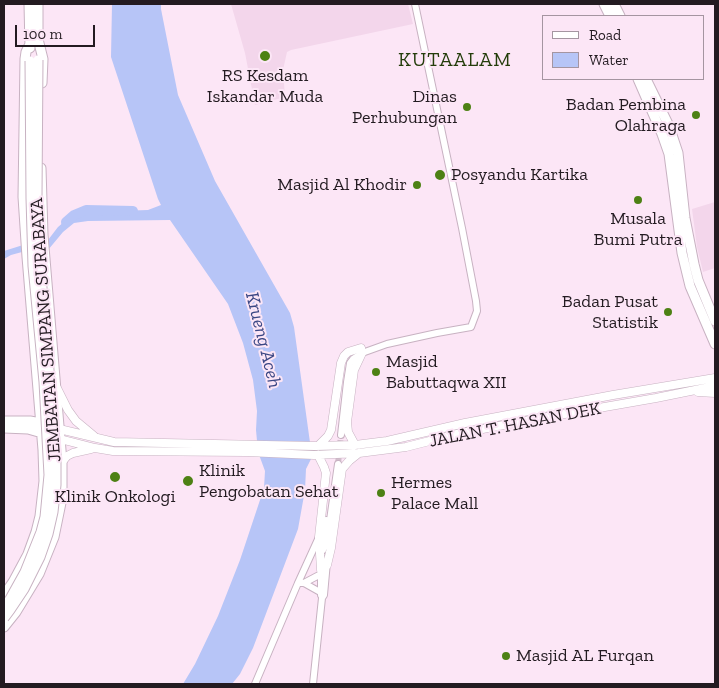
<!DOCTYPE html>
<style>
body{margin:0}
#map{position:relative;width:719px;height:688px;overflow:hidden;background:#fce6f6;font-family:"Zilla Slab",serif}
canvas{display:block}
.frame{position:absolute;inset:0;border:5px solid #231b21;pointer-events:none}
.legend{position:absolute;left:542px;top:15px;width:162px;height:65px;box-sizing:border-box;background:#fce6f6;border:1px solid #a595a1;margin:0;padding:6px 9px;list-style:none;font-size:15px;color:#231b21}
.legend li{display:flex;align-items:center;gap:10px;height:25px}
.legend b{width:25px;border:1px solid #a595a1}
.scale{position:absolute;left:15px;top:25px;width:80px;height:22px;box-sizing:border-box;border:2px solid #231b21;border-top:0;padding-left:6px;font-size:15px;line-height:18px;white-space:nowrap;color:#231b21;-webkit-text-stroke:4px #fce6f6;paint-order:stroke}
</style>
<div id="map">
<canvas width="719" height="688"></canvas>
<div class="frame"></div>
<ul class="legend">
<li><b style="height:6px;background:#fff"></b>Road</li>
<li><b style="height:14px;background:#b7c5f7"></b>Water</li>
</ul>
<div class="scale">100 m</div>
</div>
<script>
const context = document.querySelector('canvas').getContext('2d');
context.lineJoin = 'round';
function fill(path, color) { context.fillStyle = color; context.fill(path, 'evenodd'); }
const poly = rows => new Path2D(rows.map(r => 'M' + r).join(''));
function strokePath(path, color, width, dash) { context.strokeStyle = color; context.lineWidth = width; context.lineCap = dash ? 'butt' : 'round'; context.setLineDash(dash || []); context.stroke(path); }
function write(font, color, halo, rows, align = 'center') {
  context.font = font + ' "Zilla Slab",serif'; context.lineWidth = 4; context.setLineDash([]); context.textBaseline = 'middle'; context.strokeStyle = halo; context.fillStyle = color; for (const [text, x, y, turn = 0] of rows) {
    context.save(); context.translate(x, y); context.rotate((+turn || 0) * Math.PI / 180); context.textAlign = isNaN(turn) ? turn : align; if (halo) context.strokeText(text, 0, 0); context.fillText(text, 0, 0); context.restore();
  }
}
const built = poly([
 [231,4,408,4,413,24,291,50,287,52,283,70,285,97,255,105,245,53],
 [715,202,715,268,703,272,697,247,692,209]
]);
const water = poly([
 [112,4,161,4,161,9,178,95,215,181,290,313,294,327,312,457,306,469,305,490,298,529,253,648,240,674,232,684,183,684,195,664,218,616,240,560,264,488,265,471,258,452,256,430,257,411,253,380,243,343,228,304,170,220,88,221,74,223,63,232,48,250,22,252,11,255,4,259,4,251,23,245,48,240,58,227,72,215,86,212,148,210,161,205,158,199,111,57]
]);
const river = poly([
 [66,222,74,215,86,210,133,211]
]);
const tertiaryTunnel = poly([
 [338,464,341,435]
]);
const tertiary = poly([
 [341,435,347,382,350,363,353,359,362,353,387,344,437,333,471,327,477,311,476,301,462,228,415,4],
 [328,547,329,527,338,464],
 [323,550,326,520],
 [298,583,304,583,320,592],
 [304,583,321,574],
 [321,595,321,567],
 [255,684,298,583,319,537],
 [313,684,322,598,324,595,327,562]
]);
const primary = poly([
 [57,388,68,410,76,421,94,436],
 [698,392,715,393],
 [55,428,114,442,315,446,355,445,387,441,465,423,613,395,715,378],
 [56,438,95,448,113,451,247,452,314,455,359,453,406,447,461,433,536,419,656,398,715,386],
 [355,445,348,432,347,422,354,370,362,353],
 [318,446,328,436,331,430,341,363,344,356,348,352,361,348],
 [318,455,324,467,326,473,319,537,321,570],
 [62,462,67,456,73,453,91,449],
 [327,565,331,548,342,469,349,461,359,453]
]);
const trunk = poly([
 [29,4,30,48],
 [38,4,38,43],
 [604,4,610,16],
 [614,4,620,16],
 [38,39,43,59,42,83],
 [638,79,662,134,669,154,682,253,690,286,715,344],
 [646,79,669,126,678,153,685,218,694,264,698,280,715,321],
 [4,421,30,421,41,423],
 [4,428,28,429,42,433],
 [4,595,13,582,28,554,36,532,40,516,44,481,43,450,27,257,23,197,25,59,26,52,30,44],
 [4,627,16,612,39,574,54,537,62,498,62,462,43,235,41,168]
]);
const trunkBridge = poly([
 [4,607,10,599,25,572,41,532,45,517,49,475,44,382,33,266,31,198,30,61],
 [4,618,10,610,24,589,40,557,48,534,53,512,56,485,56,454,52,405,40,264,37,196,38,60]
]);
const markers = [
 [265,56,6,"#4d8114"],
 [467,107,5,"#4d8114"],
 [696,115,5,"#4d8114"],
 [440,175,6,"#4d8114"],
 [417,185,5,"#4d8114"],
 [638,200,5,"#4d8114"],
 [668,312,5,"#4d8114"],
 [376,372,5,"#4d8114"],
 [115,477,6,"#4d8114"],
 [188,481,6,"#4d8114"],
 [381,493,5,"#4d8114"],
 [506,656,5,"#4d8114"]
];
const poiNames = [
 ["RS Kesdam",265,76,"center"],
 ["Iskandar Muda",265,97,"center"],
 ["Dinas",457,97,"right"],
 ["Perhubungan",457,118,"right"],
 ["Badan Pembina",686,105,"right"],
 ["Olahraga",686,126,"right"],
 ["Posyandu Kartika",451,175],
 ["Masjid Al Khodir",407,185,"right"],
 ["Musala",638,219,"center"],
 ["Bumi Putra",638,240,"center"],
 ["Badan Pusat",658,302,"right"],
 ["Statistik",658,323,"right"],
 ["Masjid",386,362],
 ["Babuttaqwa XII",386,383],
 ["Klinik",199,471],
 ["Pengobatan Sehat",199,492],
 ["Hermes",391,483],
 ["Palace Mall",391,504],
 ["Klinik Onkologi",115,497,"center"],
 ["Masjid AL Furqan",516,656]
];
const streetNames = [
 ["JEMBATAN SIMPANG SURABAYA",46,330,-94],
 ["JALAN T. HASAN DEK",515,425,-11]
];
const waterNames = [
 ["Krueng Aceh",263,340,76]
];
const quarterNames = [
 ["KUTAALAM",455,60]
];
fill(built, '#f3d6eb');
fill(water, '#b7c5f7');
strokePath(river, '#b7c5f7', 10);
strokePath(tertiaryTunnel, '#d1bdcb', 6, [6, 3]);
strokePath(tertiary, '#c8b2c2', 8);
strokePath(primary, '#c8b2c2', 9);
strokePath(trunk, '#c8b2c2', 11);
strokePath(tertiary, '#fff', 6);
strokePath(primary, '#fff', 8);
strokePath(trunk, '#fff', 9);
strokePath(trunkBridge, '#c8b2c2', 11, []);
strokePath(trunkBridge, '#fff', 9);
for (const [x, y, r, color] of markers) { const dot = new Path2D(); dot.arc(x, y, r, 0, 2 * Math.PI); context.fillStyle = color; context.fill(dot); strokePath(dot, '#fce6f6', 2); }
write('18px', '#231b21', '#fce6f6', poiNames, 'left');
write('18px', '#231b21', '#fce6f6', streetNames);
write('italic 19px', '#3b4784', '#fce6f6', waterNames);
context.letterSpacing = '1px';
write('20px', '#243d0b', '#fce6f6', quarterNames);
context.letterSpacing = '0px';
</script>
